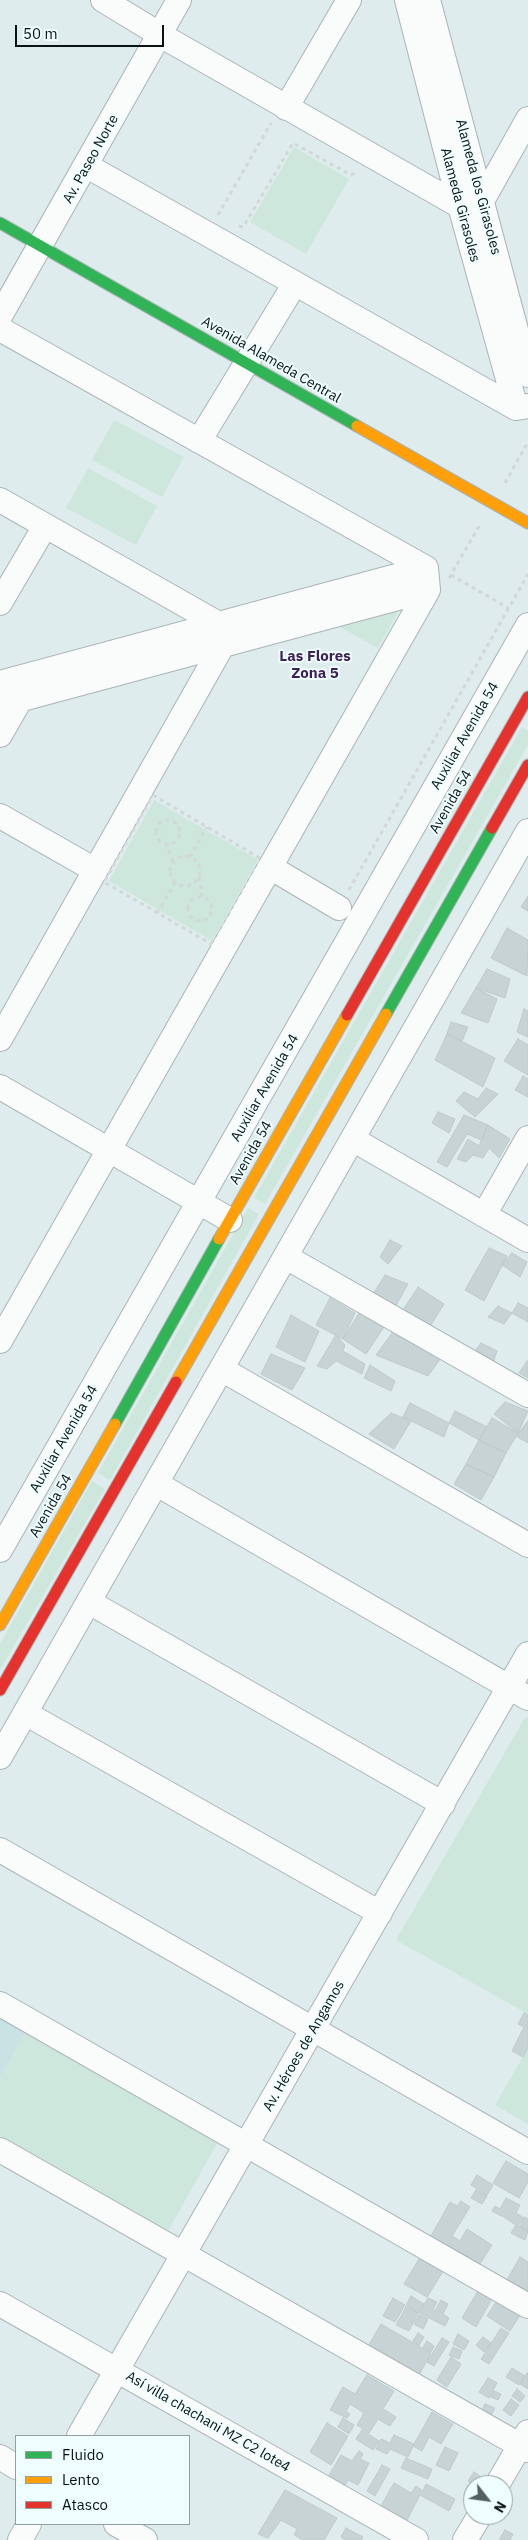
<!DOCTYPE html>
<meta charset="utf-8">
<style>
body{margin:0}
#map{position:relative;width:528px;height:2540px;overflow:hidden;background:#deecee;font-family:"IBM Plex Sans",sans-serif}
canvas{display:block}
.legend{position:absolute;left:15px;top:2435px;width:175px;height:90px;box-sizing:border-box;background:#eefdfe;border:1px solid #939fa0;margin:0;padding:6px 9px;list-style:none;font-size:15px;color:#0a1314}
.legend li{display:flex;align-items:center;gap:10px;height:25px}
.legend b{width:25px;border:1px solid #939fa0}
.north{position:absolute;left:463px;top:2475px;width:50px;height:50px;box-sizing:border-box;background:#eefdfe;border:1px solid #939fa0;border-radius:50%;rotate:120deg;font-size:14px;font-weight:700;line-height:20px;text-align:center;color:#0a1314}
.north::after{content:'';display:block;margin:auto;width:18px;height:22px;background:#545f60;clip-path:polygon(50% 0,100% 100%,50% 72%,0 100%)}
.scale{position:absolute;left:15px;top:25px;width:149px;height:22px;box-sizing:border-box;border:2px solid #0a1314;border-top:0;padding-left:6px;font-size:15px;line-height:18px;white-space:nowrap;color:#0a1314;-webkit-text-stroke:4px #eefdfe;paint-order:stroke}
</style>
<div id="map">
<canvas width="528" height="2540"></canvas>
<ul class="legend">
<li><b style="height:6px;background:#30b455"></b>Fluido</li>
<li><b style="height:6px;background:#ff9f0a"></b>Lento</li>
<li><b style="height:6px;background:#e5322d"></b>Atasco</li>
</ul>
<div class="north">N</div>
<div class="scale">50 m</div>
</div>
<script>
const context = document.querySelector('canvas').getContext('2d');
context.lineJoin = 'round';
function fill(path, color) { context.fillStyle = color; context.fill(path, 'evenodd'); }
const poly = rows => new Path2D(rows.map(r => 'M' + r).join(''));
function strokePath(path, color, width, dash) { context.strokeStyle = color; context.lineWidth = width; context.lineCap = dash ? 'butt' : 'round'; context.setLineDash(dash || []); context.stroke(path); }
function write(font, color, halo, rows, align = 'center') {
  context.font = font + ' "IBM Plex Sans",sans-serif'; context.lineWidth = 4; context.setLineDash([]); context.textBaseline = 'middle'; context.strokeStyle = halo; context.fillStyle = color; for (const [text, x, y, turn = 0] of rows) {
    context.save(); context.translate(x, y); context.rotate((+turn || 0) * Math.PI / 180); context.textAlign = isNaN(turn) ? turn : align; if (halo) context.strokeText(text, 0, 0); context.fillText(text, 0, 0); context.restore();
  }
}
const built = poly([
 [0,2017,26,2032,0,2078]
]);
const green = poly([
 [294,147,349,179,306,254,250,222],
 [114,420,184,457,162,497,92,460],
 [88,468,157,506,136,545,66,508],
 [390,611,398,612,378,648,338,626],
 [522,727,528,731,528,745,265,1204,254,1198],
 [154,800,258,860,212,941,109,881],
 [248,1208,259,1214,110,1480,98,1473],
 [92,1481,105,1489,0,1670,0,1644],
 [526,1716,528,1717,528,2014,396,1940],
 [26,2032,219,2140,168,2231,0,2136,0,2078],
 [528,2048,528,2124,495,2105]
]);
const building = poly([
 [528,896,528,911,521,907,528,896],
 [507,928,528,940,527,976,491,958,507,928],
 [487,969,510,979,505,998,476,988,487,969],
 [476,988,497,999,488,1023,461,1013,476,988],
 [524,1009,528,1011,528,1037,517,1032,524,1009],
 [451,1022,468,1027,462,1041,447,1034,451,1022],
 [447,1034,495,1058,483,1087,435,1060,447,1034],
 [518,1039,528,1045,528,1075,504,1061,518,1039],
 [523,1076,528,1079,528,1097,515,1090,523,1076],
 [486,1088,498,1094,475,1117,456,1101,464,1092,478,1099,486,1088],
 [438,1112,455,1119,449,1133,432,1123,438,1112],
 [464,1115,488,1125,481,1140,467,1134,447,1167,437,1162,464,1115],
 [488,1125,510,1139,499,1158,489,1148,483,1158,473,1155,466,1162,457,1159,468,1139,479,1146,488,1125],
 [390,1240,402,1246,388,1264,380,1257,390,1240],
 [489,1248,507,1256,484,1301,465,1290,489,1248],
 [512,1253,527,1262,520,1277,502,1265,512,1253],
 [385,1275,408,1284,393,1311,373,1294,385,1275],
 [418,1287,444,1304,424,1336,399,1316,418,1287],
 [330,1298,355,1313,343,1339,316,1325,330,1298],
 [518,1303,528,1308,528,1322,512,1313,518,1303],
 [498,1306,512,1313,504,1324,488,1317,498,1306],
 [361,1310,386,1324,366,1354,343,1339,361,1310],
 [291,1315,319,1331,305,1362,276,1347,291,1315],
 [392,1333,441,1358,428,1376,376,1355,392,1333],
 [336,1335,345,1345,343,1351,365,1364,362,1374,336,1361,327,1369,317,1366,336,1335],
 [481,1343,497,1351,493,1363,473,1354,481,1343],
 [271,1354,305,1368,292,1390,261,1374,271,1354],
 [527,1361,528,1361,528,1378,519,1373,527,1361],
 [370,1365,395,1381,391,1391,364,1378,370,1365],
 [505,1402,528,1411,518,1433,494,1414,505,1402],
 [410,1403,449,1423,444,1437,403,1417,410,1403],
 [455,1411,487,1427,479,1440,449,1423,455,1411],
 [391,1413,411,1421,394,1449,369,1434,391,1413],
 [492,1418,518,1433,506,1453,479,1440,492,1418],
 [528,1421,528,1443,516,1436,528,1421],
 [479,1440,506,1453,494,1477,466,1464,479,1440],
 [466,1464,494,1477,481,1500,454,1484,466,1464],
 [524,2013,528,2015,528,2048,523,2057,512,2051,524,2027,518,2024,524,2013],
 [506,2161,528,2174,528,2182,519,2198,493,2183,506,2161],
 [477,2175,493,2185,487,2195,471,2185,477,2175],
 [476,2190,487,2196,482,2204,471,2198,476,2190],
 [506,2198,520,2205,516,2213,524,2218,518,2226,528,2231,525,2240,511,2233,516,2225,501,2215,501,2216,492,2211,495,2206,500,2209,506,2198],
 [461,2201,470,2207,452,2236,460,2241,467,2229,492,2245,480,2264,431,2236,450,2202,457,2206,461,2201],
 [525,2217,528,2219,528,2231,520,2227,525,2217],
 [422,2254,445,2268,427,2297,404,2284,422,2254],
 [520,2257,528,2262,528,2292,507,2280,520,2257],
 [479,2289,493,2297,476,2327,462,2318,479,2289],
 [411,2296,424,2304,418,2313,406,2305,411,2296],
 [499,2297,522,2312,510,2331,487,2316,499,2297],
 [393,2298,405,2305,395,2322,383,2316,393,2298],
 [428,2298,437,2302,433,2309,435,2311,441,2300,448,2304,443,2314,449,2318,445,2326,419,2313,428,2298],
 [406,2307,418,2313,409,2331,396,2325,406,2307],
 [419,2315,428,2319,423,2329,414,2324,419,2315],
 [381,2324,431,2353,418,2377,367,2348,381,2324],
 [501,2328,509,2333,489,2364,481,2359,501,2328],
 [418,2333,424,2337,419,2345,413,2341,418,2333],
 [458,2334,469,2341,464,2350,453,2344,458,2334],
 [483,2337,491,2343,484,2352,476,2345,483,2337],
 [442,2338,449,2342,434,2366,427,2362,442,2338],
 [427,2341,434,2346,431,2352,423,2347,427,2341],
 [453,2347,462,2351,459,2359,449,2355,453,2347],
 [451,2357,461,2364,447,2387,437,2380,451,2357],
 [512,2368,525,2376,519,2385,506,2377,512,2368],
 [527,2373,528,2374,528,2389,520,2384,527,2373],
 [367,2375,394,2391,383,2409,396,2417,390,2426,378,2419,369,2433,357,2425,364,2413,350,2404,346,2411,350,2414,347,2418,330,2410,343,2387,355,2394,367,2375],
 [488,2378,497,2383,489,2398,479,2392,488,2378],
 [517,2389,525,2396,520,2402,512,2396,517,2389],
 [494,2391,501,2394,498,2400,491,2397,494,2391],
 [511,2399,519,2405,511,2416,503,2410,511,2399],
 [485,2404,495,2408,489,2419,480,2415,485,2404],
 [432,2412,453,2424,441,2444,429,2437,422,2451,413,2446,432,2412],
 [343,2418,354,2425,349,2434,338,2427,343,2418],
 [327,2423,348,2436,331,2465,310,2452,327,2423],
 [362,2430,379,2441,373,2450,356,2439,362,2430],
 [394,2435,414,2444,408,2457,390,2449,387,2454,376,2449,381,2439,390,2443,394,2435],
 [445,2447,458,2453,449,2471,436,2465,445,2447],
 [359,2451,363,2454,360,2459,369,2463,358,2485,348,2480,345,2485,329,2475,341,2455,352,2461,359,2451],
 [406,2458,432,2469,428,2479,401,2468,406,2458],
 [382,2465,390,2469,375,2496,367,2491,382,2465],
 [474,2472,491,2484,490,2485,475,2485,468,2481,474,2472],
 [394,2483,411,2493,416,2486,423,2491,426,2484,455,2499,449,2511,420,2495,407,2520,381,2506,394,2483],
 [285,2490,337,2518,324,2540,303,2540,294,2535,297,2529,281,2520,268,2538,258,2534,285,2490],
 [346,2528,363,2537,361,2540,345,2540,341,2537,346,2528],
 [505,2530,513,2534,510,2540,499,2540,505,2530]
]);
const path = poly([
 [218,215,271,123],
 [239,226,243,227,245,224,293,143,351,175,358,171],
 [505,483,528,442],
 [451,575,508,608],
 [449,578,481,523],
 [153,795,261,859,213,945,104,882,153,795],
 '156 832a12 12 0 1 1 24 0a12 12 0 1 1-24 0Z',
 [166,843,173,862],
 '170 871a15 15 0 1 1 30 0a15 15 0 1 1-30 0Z',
 [190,857,207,827],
 [199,877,202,897],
 [349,890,528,574],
 '188 909a12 12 0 1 1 24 0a12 12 0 1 1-24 0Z',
 [157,913,175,883]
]);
const street = poly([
 [103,0,169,40,460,206,482,201,528,119],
 [407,0,460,206,516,408],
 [428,0,528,375],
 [286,108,349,0],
 [87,166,516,408,528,406],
 [0,316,179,0],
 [0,329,426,568,428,590,0,1341],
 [199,441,294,285],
 [0,500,217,623,222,646,0,1039],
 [0,603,45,526],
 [0,683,426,568],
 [0,705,428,590],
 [0,735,20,700,18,691],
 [0,816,95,870],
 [280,873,339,908],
 [0,1087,230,1220],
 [354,1140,528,1240],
 [484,1215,528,1138],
 [286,1257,528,1395],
 [223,1370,528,1545],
 [157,1484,528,1698],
 [0,1550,528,625],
 [89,1602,443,1804],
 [25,1713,380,1913],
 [0,1757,528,831],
 [0,1850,528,2152],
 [0,2004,528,2306],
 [0,2150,528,2450],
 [0,2304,416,2540],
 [79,2436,528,1654],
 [0,2457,16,2467],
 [497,2485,528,2432],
 [116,2524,145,2540],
 [20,2540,29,2524],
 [465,2540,480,2515]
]);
const fast = poly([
 [0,223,357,426],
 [386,1014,492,828],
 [115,1424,219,1239]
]);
const slow = poly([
 [357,426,528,523],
 [219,1239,347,1015],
 [176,1382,386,1014],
 [0,1625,115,1424]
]);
const jam = poly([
 [492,828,528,765],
 [347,1015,528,697],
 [0,1690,176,1382]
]);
const streetNames = [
 ["Av. Paseo Norte",91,159,-61],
 ["Alameda los Girasoles",478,187,75],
 ["Alameda Girasoles",460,205,75],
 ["Avenida Alameda Central",271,360,30],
 ["Auxiliar Avenida 54",465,736,-60],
 ["Avenida 54",451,802,-60],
 ["Auxiliar Avenida 54",265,1088,-60],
 ["Avenida 54",251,1153,-60],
 ["Auxiliar Avenida 54",64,1439,-60],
 ["Avenida 54",51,1506,-60],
 ["Av. Héroes de Angamos",304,2046,-60],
 ["Así villa chachani MZ C2 lote4",208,2422,30]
];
const neighbourhoodNames = [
 ["Las Flores",315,657],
 ["Zona 5",315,674]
];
fill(built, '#c9e2e4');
fill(green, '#cee7dd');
fill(building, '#c8d3d6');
strokePath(building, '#bfcacc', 1);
strokePath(street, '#a9b4b6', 26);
strokePath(fast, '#a9b4b6', 13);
strokePath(slow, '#a9b4b6', 13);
strokePath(jam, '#a9b4b6', 13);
strokePath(path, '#d2d7d7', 3, [4, 4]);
strokePath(street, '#fafcfc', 24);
strokePath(fast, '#30b455', 11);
strokePath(slow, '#ff9f0a', 11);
strokePath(jam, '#e5322d', 11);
write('14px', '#0a1314', '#eefdfe', streetNames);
write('bold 15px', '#401f56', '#eefdfe', neighbourhoodNames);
</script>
